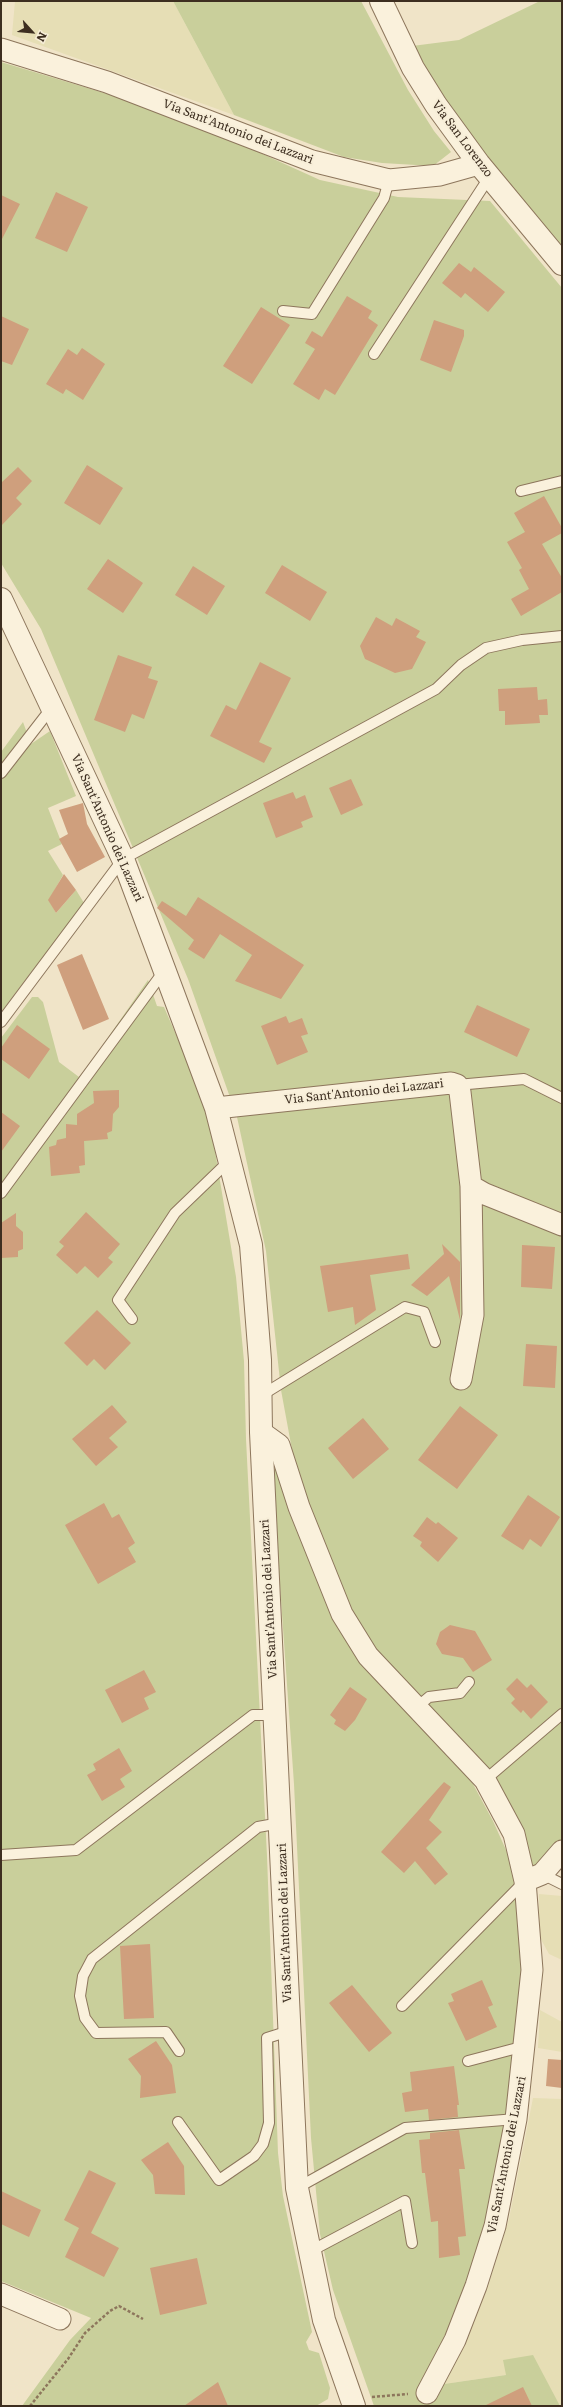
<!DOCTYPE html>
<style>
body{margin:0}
#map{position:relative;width:563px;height:2407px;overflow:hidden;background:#f0e4c8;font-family:Literata,serif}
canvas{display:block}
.frame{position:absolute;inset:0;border:2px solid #3d2e20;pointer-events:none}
.north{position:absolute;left:12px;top:12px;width:40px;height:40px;-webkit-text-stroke:3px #f7eed8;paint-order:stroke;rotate:117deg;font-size:11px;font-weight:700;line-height:16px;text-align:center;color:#3d2e20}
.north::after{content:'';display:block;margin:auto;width:14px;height:18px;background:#3d2e20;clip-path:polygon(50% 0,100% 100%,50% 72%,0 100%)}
</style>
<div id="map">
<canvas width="563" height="2407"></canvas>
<div class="frame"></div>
<div class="north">N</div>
</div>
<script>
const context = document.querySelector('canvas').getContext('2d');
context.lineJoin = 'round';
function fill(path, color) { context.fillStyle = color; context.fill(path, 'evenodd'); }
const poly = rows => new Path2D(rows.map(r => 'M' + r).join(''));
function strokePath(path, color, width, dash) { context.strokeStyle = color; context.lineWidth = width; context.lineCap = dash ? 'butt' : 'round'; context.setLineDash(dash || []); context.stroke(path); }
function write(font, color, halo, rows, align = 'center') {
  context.font = font + ' Literata,serif'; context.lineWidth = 4; context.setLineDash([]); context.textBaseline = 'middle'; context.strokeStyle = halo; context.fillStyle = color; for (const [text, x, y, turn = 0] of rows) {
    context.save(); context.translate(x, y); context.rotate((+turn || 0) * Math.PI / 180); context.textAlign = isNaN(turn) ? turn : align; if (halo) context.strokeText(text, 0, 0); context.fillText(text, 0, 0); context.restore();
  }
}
const farmland = poly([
 [15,1,173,1,234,115,12,35],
 [539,1894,562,1896,562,1960,549,1954,538,1934],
 [540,2010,562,2022,562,2052,538,2048],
 [533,2098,562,2099,562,2406,506,2375,444,2384,466,2341,488,2286,509,2219]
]);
const green = poly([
 [173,1,361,1,408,90,434,131,451,152,433,166,382,163,344,157,234,115],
 [540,1,562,1,562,254,482,158,412,46,459,40],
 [1,62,124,99,245,146,320,180,398,197,490,201,562,288,562,1844,544,1865,533,1865,519,1831,522,1826,495,1785,373,1651,348,1610,295,1466,281,1390,266,1251,237,1117,188,979,41,629,1,563],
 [23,722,31,744,50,731,76,796,48,808,62,844,48,851,63,875,49,900,56,913,76,890,84,903,1,1012,1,752],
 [148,980,157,1006,164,1007,200,1090,213,1139,236,1277,244,1361,246,1439,267,1856,278,2153,283,2196,312,2332,306,2342,309,2350,319,2353,330,2388,328,2399,316,2406,22,2406,70,2340,91,2318,1,2281,1,1038,32,997,38,997,43,1002,59,1062,79,1077,93,1059],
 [275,1469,279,1470,325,1601,350,1647,397,1701,454,1759,473,1784,493,1821,515,1870,523,1965,511,2094,488,2224,444,2384,506,2375,503,2360,533,2355,560,2406,374,2406,333,2290,320,2234,311,2138,294,1784,272,1472]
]);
const building = poly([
 [56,192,88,207,67,252,35,238],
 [1,195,20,204,1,241],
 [459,263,471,272,474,267,505,292,488,312,465,293,461,298,442,283],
 [347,296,372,311,368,318,378,325,335,395,325,389,319,400,293,384,315,349,305,343,312,331,322,337],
 [261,307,290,325,252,384,223,366],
 [1,316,29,329,12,365,1,361],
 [434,320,464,330,464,336,451,372,420,360],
 [82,348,105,364,83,400,66,389,63,394,46,384,68,349,77,355],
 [87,465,123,488,100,525,64,503],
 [18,467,32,481,16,498,22,504,1,526,1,483],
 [544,496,562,528,562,533,542,544,562,578,562,592,521,616,511,599,529,589,519,570,522,568,507,542,525,532,514,513],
 [108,559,143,583,123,613,87,589],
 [282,565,327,592,310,621,265,593],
 [193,566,225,586,207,615,175,595],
 [376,617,392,626,396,618,420,631,416,637,426,642,412,669,395,673,365,659,360,646],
 [118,655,152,667,148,678,158,681,144,719,132,714,125,732,94,720],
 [260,662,291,678,259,742,272,748,264,763,210,736,226,705,236,710],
 [537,687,538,700,547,699,548,715,539,715,540,723,505,725,505,711,499,711,498,689],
 [351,779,363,805,341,815,329,788],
 [293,792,296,799,305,795,313,817,301,822,303,827,276,838,263,803],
 [83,803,87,824,105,857,77,872,59,839,68,834,59,810],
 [64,874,76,890,56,913,48,900],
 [198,897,304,965,281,999,235,981,252,955,220,934,204,959,188,949,194,940,157,908,162,901,186,916],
 [82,954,109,1019,83,1030,57,965],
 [477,1005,530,1029,517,1057,464,1032],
 [286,1016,289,1023,302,1018,308,1034,301,1036,308,1052,277,1065,261,1026],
 [17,1025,50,1049,29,1079,1,1059,1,1048],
 [119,1090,119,1107,113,1114,112,1131,107,1133,108,1139,84,1141,85,1165,79,1166,80,1173,51,1176,49,1147,56,1145,57,1140,66,1138,66,1124,77,1125,77,1114,94,1103,93,1091],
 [1,1112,20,1126,1,1152],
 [86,1212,120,1244,108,1258,113,1262,98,1278,85,1266,77,1274,56,1255,64,1246,59,1242],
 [16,1213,16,1226,23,1232,23,1249,18,1251,18,1257,1,1258,1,1223],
 [442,1244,460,1262,460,1320,449,1276,427,1296,411,1285,444,1254],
 [522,1245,555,1247,552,1289,521,1287],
 [408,1254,410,1269,370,1275,376,1310,355,1325,353,1307,328,1312,320,1266],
 [97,1310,131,1343,105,1370,94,1359,87,1366,64,1343],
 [526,1344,557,1346,555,1388,523,1386],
 [112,1405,127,1422,109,1438,118,1447,96,1466,72,1439],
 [460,1406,498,1435,457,1489,418,1460],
 [363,1418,389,1449,353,1479,328,1448],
 [528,1495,560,1517,541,1547,530,1539,523,1550,501,1536],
 [104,1503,112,1518,119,1514,135,1543,128,1548,136,1562,98,1584,65,1525],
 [427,1517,436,1524,438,1522,458,1538,438,1562,420,1546,422,1542,413,1536],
 [450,1625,475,1631,492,1660,473,1672,463,1658,442,1654,436,1644,440,1632],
 [144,1670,156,1692,144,1698,149,1709,122,1723,105,1690],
 [517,1678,527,1688,531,1684,548,1702,531,1719,523,1710,521,1713,511,1703,515,1699,506,1689],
 [350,1687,367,1699,355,1720,345,1731,334,1724,336,1720,330,1715],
 [119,1748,132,1771,120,1779,125,1787,102,1801,87,1775,96,1770,93,1764],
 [444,1782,451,1787,429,1820,442,1832,426,1848,448,1874,435,1885,415,1861,404,1873,381,1852],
 [150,1944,154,2018,124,2019,120,1946],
 [482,1980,493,2005,488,2007,497,2027,466,2041,448,2003,454,2001,451,1994],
 [352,1985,392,2033,369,2052,329,2003],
 [156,2041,172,2065,176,2093,140,2098,141,2076,128,2059],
 [548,2059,562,2060,562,2088,546,2086],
 [454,2066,459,2105,457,2105,458,2117,429,2120,428,2109,405,2112,402,2093,412,2091,410,2072],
 [459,2130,465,2169,459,2169,466,2236,458,2237,460,2255,439,2258,438,2221,431,2222,425,2173,422,2173,419,2140,430,2139,430,2133],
 [168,2142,184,2166,185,2195,155,2194,153,2175,141,2160],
 [89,2170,116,2183,91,2233,119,2248,104,2277,65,2257,79,2228,64,2220],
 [1,2191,41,2210,29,2237,1,2224],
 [197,2258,207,2304,160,2315,150,2268],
 [218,2382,228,2406,184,2406],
 [523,2387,532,2406,484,2406]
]);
const path = poly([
 [372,2397,408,2394],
 [30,2406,68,2359,85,2333,110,2311,119,2306,143,2319]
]);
const service = poly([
 [283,311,312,314,384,198,389,180],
 [374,354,490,176],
 [521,491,562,481],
 [1,773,53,706],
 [1,1022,123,859,436,689,461,665,486,648,522,640,562,636],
 [457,1085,524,1079,562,1098],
 [1,1193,164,971],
 [132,1319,118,1300,175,1213,229,1161],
 [262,1395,405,1307,424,1312,435,1342],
 [417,1707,429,1697,460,1693,469,1682],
 [485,1780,562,1714],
 [1,1855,76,1850,253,1715,275,1715],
 [542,1874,562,1884],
 [402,2006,524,1882],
 [179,2051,166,2032,96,2033,85,2018,80,1996,83,1976,92,1959,258,1827,280,1823],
 [468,2061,525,2046],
 [178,2122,219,2180,254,2156,263,2144,269,2123,267,2038,289,2031],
 [297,2188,405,2128,516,2119],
 [309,2252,405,2201,412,2243]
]);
const minor = poly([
 [1,49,107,82,312,161,389,180,440,175,479,164],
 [216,1108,451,1083,457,1085,460,1092,471,1186,485,1194,562,1225],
 [461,1379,473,1315,471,1186],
 [261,1432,279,1445,299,1507,342,1614,368,1656,485,1780,514,1834,525,1881,532,1970,516,2119,495,2226,476,2286,455,2340,427,2393],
 [525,1881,542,1874,562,1851],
 [1,2294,60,2319]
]);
const tertiary = poly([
 [381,1,413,68,436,105,479,164,562,264],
 [1,599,123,859,216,1108,251,1245,260,1360,261,1432,297,2188,324,2320,354,2406]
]);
const streetNames = [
 ["Via Sant'Antonio dei Lazzari",238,132,21],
 ["Via San Lorenzo",462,139,53],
 ["Via Sant'Antonio dei Lazzari",107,828,66],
 ["Via Sant'Antonio dei Lazzari",364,1092,-6],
 ["Via Sant'Antonio dei Lazzari",269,1599,-93],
 ["Via Sant'Antonio dei Lazzari",285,1923,-92],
 ["Via Sant'Antonio dei Lazzari",507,2155,-79]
];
fill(farmland, '#e6deb5');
fill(green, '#c9cf9b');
fill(building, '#cf9f7d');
strokePath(service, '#8d765c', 12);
strokePath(minor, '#8d765c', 23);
strokePath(tertiary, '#8d765c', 24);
strokePath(path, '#8d765c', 2.5, [3, 2]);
strokePath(service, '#faf1dc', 10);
strokePath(minor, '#faf1dc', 21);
strokePath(tertiary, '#faf1dc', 22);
write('12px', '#3d2e20', '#f7eed8', streetNames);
</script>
